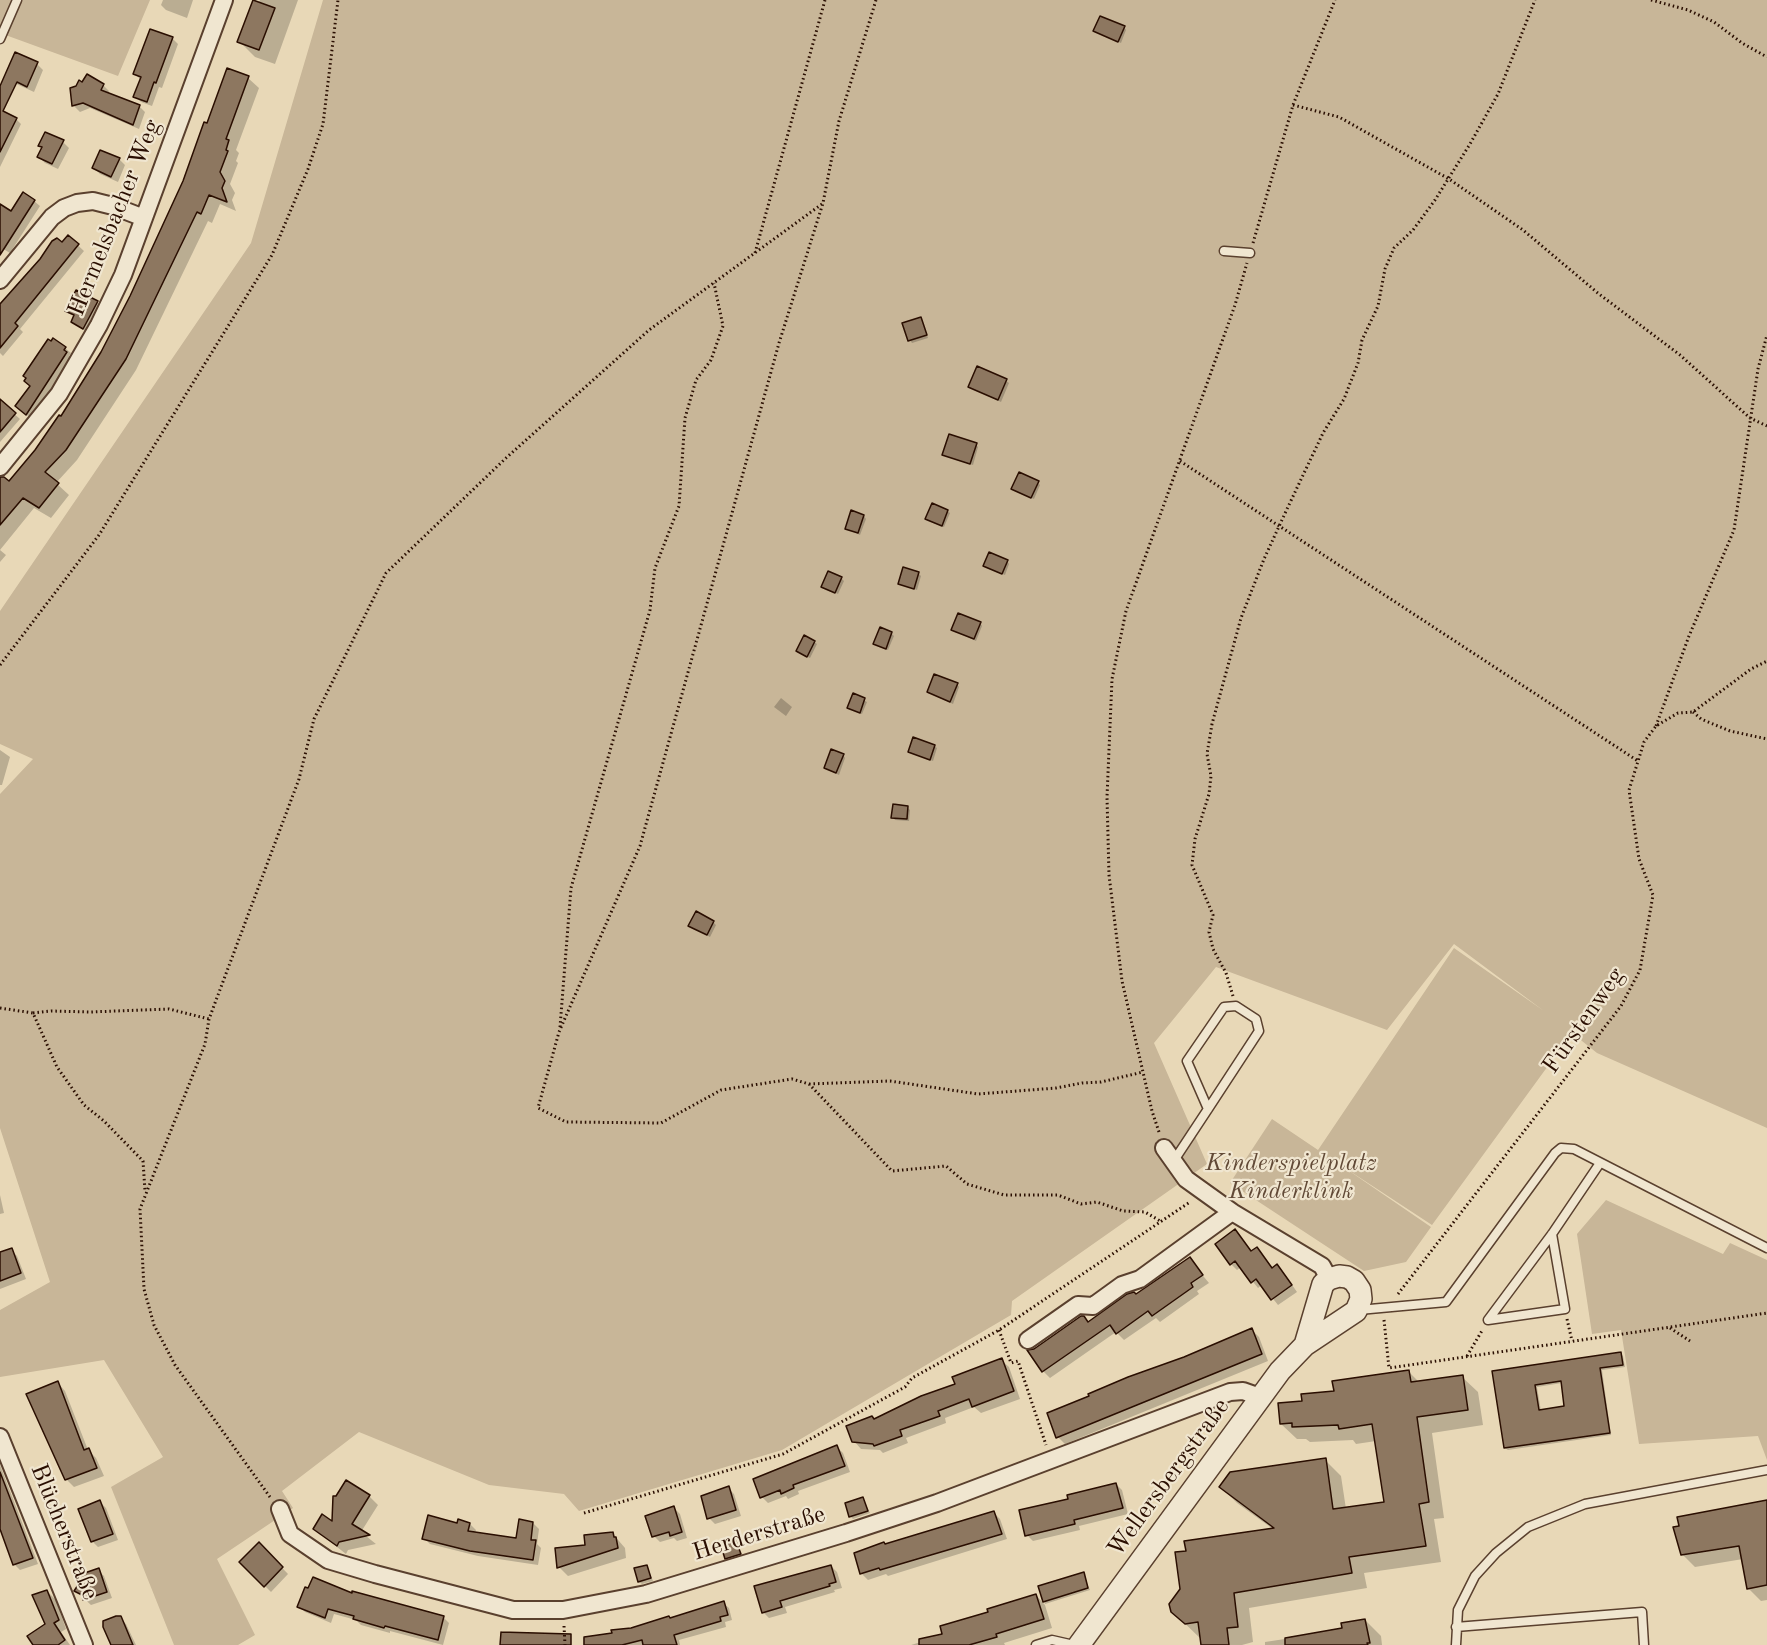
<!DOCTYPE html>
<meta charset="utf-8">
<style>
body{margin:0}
canvas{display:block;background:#e8d8b7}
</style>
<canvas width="1767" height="1645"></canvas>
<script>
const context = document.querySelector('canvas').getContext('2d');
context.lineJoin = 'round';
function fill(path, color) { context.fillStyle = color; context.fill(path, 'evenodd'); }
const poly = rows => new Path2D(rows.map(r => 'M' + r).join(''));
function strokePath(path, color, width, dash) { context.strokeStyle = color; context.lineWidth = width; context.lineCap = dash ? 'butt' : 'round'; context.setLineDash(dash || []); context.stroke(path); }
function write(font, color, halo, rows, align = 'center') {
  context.font = font + ' "Old Standard TT",serif'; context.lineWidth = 4.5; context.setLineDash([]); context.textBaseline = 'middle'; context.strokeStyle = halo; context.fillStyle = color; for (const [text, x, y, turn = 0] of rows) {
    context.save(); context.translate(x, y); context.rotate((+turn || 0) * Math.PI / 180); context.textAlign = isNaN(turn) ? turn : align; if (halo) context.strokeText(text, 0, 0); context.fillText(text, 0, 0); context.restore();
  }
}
const green = poly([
 [0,0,150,0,118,76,0,33],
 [323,0,1767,0,1767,1128,1597,1053,1572,1033,1432,1225,1342,1166,1431,1227,1406,1262,1364,1271,1230,1183,1272,1119,1318,1150,1454,948,1544,1011,1454,944,1387,1030,1216,967,1154,1043,1207,1164,1012,1301,1011,1315,782,1450,579,1511,564,1494,489,1485,359,1432,282,1491,293,1508,217,1559,255,1635,238,1645,174,1645,111,1487,163,1457,104,1360,0,1377,0,1310,50,1282,0,1128,0,794,33,759,0,744,0,611,251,243],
 [1606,1200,1723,1254,1730,1243,1767,1260,1767,1460,1758,1436,1639,1444,1621,1330,1592,1334,1577,1234]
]);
const shadow = poly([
 [163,0,193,0,187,18,166,10,161,5],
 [260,0,298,0,275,64,255,57,239,41],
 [1124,27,1126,30,1121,43,1095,31],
 [172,38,178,44,162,88,159,87,152,106,141,102,135,96,141,80,135,74],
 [16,54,37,64,43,70,34,92,12,82],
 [248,78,259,88,236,150,239,153,236,161,238,163,230,184,235,193,232,200,236,211,220,204,212,223,208,221,136,370,77,460,56,483,69,495,51,518,34,508,0,550,6,555,0,562,0,495,61,418,103,352,131,297,208,125],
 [103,85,109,91,108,94,139,106,145,112,139,129,90,108,80,112,74,106,71,89],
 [0,111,16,119,21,124,0,167],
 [63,142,69,148,58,169,45,163,39,157,43,148,40,146],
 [119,159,125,165,118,182,100,174,94,168],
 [34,201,40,206,10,253,0,247,0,206,11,213],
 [69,237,84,251,20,329,23,332,3,356,0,353,0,307],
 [97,302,102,307,89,334,73,322,75,317,67,310],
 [921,319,928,338,912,343,910,340],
 [65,348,71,353,69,356,72,358,32,419,23,412],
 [1006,381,1009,383,1001,402,970,387],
 [2,403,20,419,0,442,0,405],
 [976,445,978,447,973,465,944,455],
 [1038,483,1040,485,1034,499,1016,491],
 [947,511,950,513,944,527,927,519],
 [864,516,866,519,860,535,846,528],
 [1007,561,1009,564,1005,575,985,566],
 [918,573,921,576,917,590,900,583],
 [841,578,844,581,838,594,823,586],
 [980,623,982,626,976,641,953,630],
 [891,633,894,636,888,650,875,643],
 [814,642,817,644,810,658,800,653],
 [957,684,959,687,953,704,929,692],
 [853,695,867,702,862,714,848,707],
 [781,698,792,707,786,716,774,707],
 [934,746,937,748,933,761,909,751],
 [0,750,10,757,2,785,0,785],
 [843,755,845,758,839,775,825,768],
 [907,807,910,810,909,821,895,820,893,817],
 [713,922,716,925,710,937,693,928],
 [0,1195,4,1213,0,1214],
 [1217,1244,1252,1252,1257,1249,1273,1269,1277,1266,1283,1272,1297,1292,1278,1305,1262,1285,1258,1288,1241,1267,1237,1270,1231,1264],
 [11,1250,17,1256,26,1279,0,1289,0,1254],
 [1189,1259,1209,1283,1197,1291,1199,1294,1160,1322,1156,1318,1124,1340,1116,1332,1050,1378,1043,1371,1035,1350,1089,1323,1136,1296],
 [1252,1330,1259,1337,1268,1361,1065,1444,1058,1437,1184,1359],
 [1620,1353,1623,1356,1625,1367,1602,1370,1611,1435,1508,1450,1505,1448,1493,1372],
 [1562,1383,1566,1407,1541,1411,1537,1387],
 [1001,1360,1009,1367,1020,1399,981,1413,974,1407,945,1418,946,1423,906,1438,908,1443,883,1453,880,1450,861,1449,854,1441,875,1421,957,1384],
 [1409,1372,1420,1383,1462,1377,1478,1392,1483,1425,1432,1433,1444,1518,1434,1519,1441,1562,1364,1573,1367,1588,1249,1608,1253,1642,1242,1645,1203,1645,1202,1640,1172,1611,1273,1529,1237,1503,1221,1487,1325,1460,1341,1476,1346,1509,1385,1503,1376,1441,1356,1444,1353,1440,1310,1442,1306,1439,1297,1439,1281,1424,1303,1403],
 [58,1383,65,1391,88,1450,96,1458,104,1476,74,1487,66,1479],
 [837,1447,843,1453,850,1472,798,1491,799,1494,788,1499,786,1496,768,1503,762,1497],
 [0,1465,38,1564,20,1570,14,1564,0,1523],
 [1116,1484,1122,1490,1128,1514,1079,1526,1080,1530,1033,1541,1027,1535,1070,1500],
 [728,1488,734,1494,741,1516,715,1524,709,1518],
 [369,1496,378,1505,361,1532,376,1544,348,1550,346,1554,314,1529,333,1523],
 [863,1499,870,1513,853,1519,850,1516],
 [100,1502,106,1508,118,1540,98,1547,92,1541],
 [1767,1503,1767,1600,1761,1601,1748,1588,1743,1559,1695,1567,1682,1554],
 [674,1508,680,1514,687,1538,677,1541,674,1538,660,1542,654,1536],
 [994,1513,1000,1519,1007,1539,888,1576,886,1574,868,1580,862,1574,856,1554],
 [533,1523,539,1529,537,1544,541,1548,538,1565,478,1556,430,1544,424,1538,458,1524,470,1524,476,1530,475,1533,517,1540],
 [613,1534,625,1548,626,1558,568,1576,559,1567,587,1546],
 [736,1542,742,1557,729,1561,726,1558],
 [259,1544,288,1574,271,1592,241,1562],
 [647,1566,653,1581,642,1584,639,1582],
 [831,1566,837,1572,842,1588,834,1590,835,1592,785,1607,787,1613,769,1618,763,1612],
 [98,1570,104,1576,112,1598,91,1605,76,1591],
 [1083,1574,1090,1590,1045,1604,1040,1587],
 [47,1591,56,1600,66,1629,61,1632,70,1645,34,1645,47,1624],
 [353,1595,443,1617,449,1623,443,1645,390,1631,390,1633,361,1625,356,1620,334,1614,331,1623,305,1612,299,1606],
 [1036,1595,1045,1605,1052,1628,1004,1643,1005,1645,911,1645,944,1635,990,1613],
 [723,1603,729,1608,732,1620,725,1622,726,1627,679,1640,680,1645,583,1645,583,1638,613,1634],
 [120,1618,126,1624,136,1645,113,1645],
 [1365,1620,1381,1636,1382,1645,1265,1645,1265,1642,1344,1630]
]);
const building = poly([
 [253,0,275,8,259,50,237,42,253,0],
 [1100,16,1125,26,1118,42,1093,31,1100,16],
 [150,29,173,37,156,83,154,82,147,102,133,97,141,77,133,74,150,29],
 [15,52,38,62,27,87,17,82,3,111,17,118,0,152,0,86,15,52],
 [227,68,249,76,226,139,229,140,226,150,228,151,220,172,225,181,222,188,227,202,209,195,201,214,197,212,126,359,66,450,45,472,59,483,39,508,23,498,0,525,0,477,4,477,9,481,35,450,59,415,61,416,101,352,130,296,183,181,204,122,207,123,227,68],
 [87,74,104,84,101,90,140,105,133,125,83,103,72,106,70,88,76,86,79,80,82,82,87,74],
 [45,132,64,140,52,164,37,157,42,147,38,146,45,132],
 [100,150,120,158,111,177,92,168,100,150],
 [23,192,35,200,0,255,0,204,11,211,23,192],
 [68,235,79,244,15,323,18,326,0,348,0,304,40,259,52,241,57,238,62,242,68,235],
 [76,290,98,301,83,329,71,322,74,315,65,311,76,290],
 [921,317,927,335,908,341,902,323,921,317],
 [53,338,66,347,64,350,67,352,26,415,15,406,30,386,24,381,26,378,23,376,48,339,51,341,53,338],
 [977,366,1007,379,998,400,968,387,977,366],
 [0,399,16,413,0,432,0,399],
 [949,434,977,443,970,464,942,455,949,434],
 [1019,472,1039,481,1031,498,1011,489,1019,472],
 [932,503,948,510,942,526,925,519,932,503],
 [851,510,864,515,858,533,845,529,851,510],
 [989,552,1008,560,1002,574,983,566,989,552],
 [903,567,919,572,914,589,898,584,903,567],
 [828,571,842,577,835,593,821,587,828,571],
 [958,613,981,622,974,639,951,630,958,613],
 [880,627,892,632,886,649,873,644,880,627],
 [804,635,815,641,807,657,796,651,804,635],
 [934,674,958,683,950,702,927,692,934,674],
 [853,693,865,698,860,713,847,708,853,693],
 [913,737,935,745,930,760,908,752,913,737],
 [831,749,844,754,836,773,824,768,831,749],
 [893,804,908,806,907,819,891,818,893,804],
 [696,911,714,921,707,935,688,926,696,911],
 [1235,1229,1251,1251,1257,1247,1272,1268,1277,1264,1292,1285,1271,1300,1256,1279,1251,1283,1235,1261,1230,1265,1215,1244,1235,1229],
 [12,1248,21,1273,0,1281,0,1252,12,1248],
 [1190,1257,1203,1275,1191,1283,1193,1287,1152,1316,1148,1311,1116,1334,1110,1325,1042,1372,1027,1350,1034,1349,1081,1316,1084,1316,1088,1322,1127,1294,1134,1292,1136,1294,1190,1257],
 [1252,1328,1262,1354,1056,1438,1047,1413,1089,1396,1088,1394,1128,1377,1184,1357,1252,1328],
 [1621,1352,1623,1365,1600,1368,1610,1433,1504,1448,1492,1371,1621,1352],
 [1561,1381,1564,1406,1539,1410,1535,1385,1561,1381],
 [1002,1358,1014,1391,972,1407,969,1399,938,1411,940,1416,900,1430,902,1436,874,1446,873,1444,852,1442,846,1426,872,1416,874,1419,921,1396,955,1384,952,1377,1002,1358],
 [1409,1370,1411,1382,1463,1375,1468,1410,1417,1417,1429,1502,1419,1504,1426,1546,1349,1557,1352,1573,1234,1593,1238,1627,1227,1628,1229,1645,1201,1645,1198,1622,1185,1624,1171,1612,1169,1604,1180,1589,1175,1552,1186,1551,1184,1541,1274,1528,1219,1487,1230,1472,1326,1458,1333,1509,1384,1502,1372,1424,1339,1429,1338,1425,1292,1427,1292,1423,1280,1424,1278,1403,1302,1401,1301,1394,1334,1391,1332,1381,1409,1370],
 [58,1381,84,1450,89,1448,97,1468,65,1480,26,1394,58,1381],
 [837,1445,845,1466,793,1485,794,1488,781,1494,780,1490,760,1498,753,1479,837,1445],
 [0,1472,33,1558,13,1565,0,1529,0,1472],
 [346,1480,370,1495,352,1524,370,1535,339,1542,337,1546,313,1529,322,1514,332,1521,333,1496,336,1496,346,1480],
 [1116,1483,1123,1508,1074,1520,1075,1524,1025,1536,1019,1510,1068,1499,1067,1495,1116,1483],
 [729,1486,736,1510,707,1519,701,1496,729,1486],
 [863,1497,868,1511,849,1517,845,1503,863,1497],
 [100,1500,113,1534,91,1542,78,1509,100,1500],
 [1767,1500,1767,1585,1747,1589,1739,1546,1681,1555,1673,1527,1679,1526,1677,1517,1767,1500],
 [674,1506,682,1532,670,1536,669,1532,652,1537,645,1516,674,1506],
 [994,1511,1002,1534,880,1570,879,1568,860,1574,854,1553,884,1542,885,1544,994,1511],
 [428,1515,457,1523,458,1519,470,1523,468,1531,516,1538,519,1519,533,1522,531,1540,536,1540,533,1560,470,1551,422,1539,428,1515],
 [613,1532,614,1537,616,1537,618,1548,557,1568,555,1548,585,1545,584,1535,613,1532],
 [736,1541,741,1554,725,1559,721,1546,736,1541],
 [259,1542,283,1567,264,1587,239,1562,259,1542],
 [647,1565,651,1578,638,1582,634,1568,647,1565],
 [831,1565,836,1582,829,1584,830,1586,780,1601,782,1607,762,1613,754,1586,831,1565],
 [99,1568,107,1592,83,1600,82,1595,74,1591,78,1585,76,1576,99,1568],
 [1084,1572,1088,1588,1043,1602,1038,1586,1084,1572],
 [313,1577,352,1593,352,1591,444,1616,438,1640,385,1626,384,1628,353,1619,354,1616,328,1609,325,1618,297,1607,305,1587,308,1588,313,1577],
 [47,1590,59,1620,54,1623,65,1640,58,1645,33,1645,27,1636,45,1624,32,1595,47,1590],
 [1036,1594,1044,1619,996,1634,997,1637,969,1645,919,1645,919,1639,942,1634,940,1626,988,1612,987,1609,1036,1594],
 [724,1601,728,1615,720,1617,721,1621,674,1635,677,1645,643,1645,642,1640,622,1645,584,1645,584,1637,612,1633,611,1630,631,1628,669,1616,670,1618,724,1601],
 [116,1616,121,1616,133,1645,111,1645,103,1627,103,1621,116,1616],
 [1365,1619,1370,1643,1367,1643,1368,1645,1285,1645,1285,1638,1342,1628,1341,1623,1365,1619],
 [501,1632,571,1634,571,1645,500,1645,501,1632]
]);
const path = poly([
 [876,0,839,121,823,203,779,343,640,846,559,1032,538,1108,566,1122,661,1123,721,1090,792,1079,809,1084,892,1171,946,1166,967,1184,1004,1195,1058,1195,1081,1204,1097,1202,1123,1211,1145,1212,1162,1222],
 [1651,0,1688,10,1714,22,1742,43,1767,57],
 [1293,105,1339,117,1449,179,1523,230,1599,294,1680,355,1750,418,1767,426],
 [1253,243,1293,105,1335,0],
 [755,253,825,0],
 [1180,461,1638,761],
 [0,665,99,535,272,255,308,169,323,124,338,0],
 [1693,712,1701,719,1730,731,1767,739],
 [1656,726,1689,636,1734,530,1758,369,1767,335],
 [1233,996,1226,973,1213,949,1209,932,1213,915,1192,865,1195,839,1209,794,1211,776,1207,754,1212,724,1241,618,1264,559,1287,509,1323,433,1344,399,1358,363,1362,340,1378,306,1385,269,1394,248,1413,230,1435,200,1470,144,1498,94,1535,0],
 [0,1008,33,1013,57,1067,84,1105,104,1121,143,1161,145,1191],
 [33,1013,51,1011,90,1012,169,1009,209,1019],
 [560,1027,571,888,650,610,655,568,679,506,685,418,696,380,711,360,723,326,714,283],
 [809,1084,890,1081,978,1094,1056,1088,1082,1083,1101,1082,1143,1072],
 [1159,1132,1152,1111,1122,981,1109,875,1107,797,1112,679,1126,611,1235,305,1247,263],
 [1398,1294,1604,1028,1621,1006,1640,970,1653,895,1639,859,1629,790,1644,742,1656,726,1678,713,1693,712,1751,669,1767,661],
 [1567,1319,1572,1341],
 [1384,1320,1389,1368,1767,1313],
 [1670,1328,1690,1341],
 [999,1330,1011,1363,1018,1361,1046,1445],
 [1467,1356,1483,1329],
 [270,1497,175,1365,154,1325,144,1289,140,1209,205,1044,209,1019,299,779,314,719,386,573,506,458,649,330,822,204],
 [584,1513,783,1454,905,1387,912,1378,999,1330,1190,1202],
 [564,1626,565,1645]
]);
const service = poly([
 [0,39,17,0],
 [1224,251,1250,253],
 [1173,1162,1208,1109,1259,1031,1256,1019,1236,1006,1224,1007,1187,1061,1208,1109],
 [1552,1234,1565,1309,1488,1320,1552,1234,1600,1163],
 [1359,1310,1446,1302,1555,1153,1561,1148,1574,1149,1767,1248],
 [1456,1627,1642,1612,1644,1645],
 [1036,1645,1052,1640,1074,1645],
 [1456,1645,1458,1610,1475,1576,1496,1553,1528,1527,1585,1504,1767,1470]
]);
const minor = poly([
 [0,280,52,217,64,208,77,203,93,201,113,206,144,218],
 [0,467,59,394,99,325,123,275,224,0],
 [1164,1148,1186,1179,1232,1212,1322,1266,1329,1279],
 [1028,1340,1078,1305,1093,1306,1122,1285,1140,1279,1232,1212],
 [0,1437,84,1645],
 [280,1509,290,1534,328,1560,375,1574,513,1610,563,1610,646,1594,846,1533,937,1503,1230,1392,1243,1391,1260,1397]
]);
const tertiary = poly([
 [1079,1645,1280,1371,1305,1345,1356,1311,1361,1299,1360,1290,1354,1281,1347,1277,1339,1276,1329,1279,1323,1284,1305,1345]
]);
const streetNames = [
 ["Hermelsbacher Weg",115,218,-68],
 ["Fürstenweg",1584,1021,-55],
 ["Wellersbergstraße",1169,1478,-54],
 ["Blücherstraße",64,1532,68],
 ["Herderstraße",759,1534,-17]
];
const parkNames = [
 ["Kinderspielplatz",1291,1164],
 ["Kinderklink",1291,1192]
];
fill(green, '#c8b698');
fill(shadow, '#0003');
fill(building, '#8d7760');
strokePath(building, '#2a0e01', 1.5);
strokePath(service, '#5a402e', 11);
strokePath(minor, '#5a402e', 20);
strokePath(tertiary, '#5a402e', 24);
strokePath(path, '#2a0e01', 3, [1.5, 3]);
strokePath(service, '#f0e6d0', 8);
strokePath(minor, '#f0e6d0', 16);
strokePath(tertiary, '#f0e6d0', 21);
write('24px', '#2a0e01', '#f0e6d0', streetNames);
write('italic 24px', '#614936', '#f0e6d0', parkNames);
</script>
